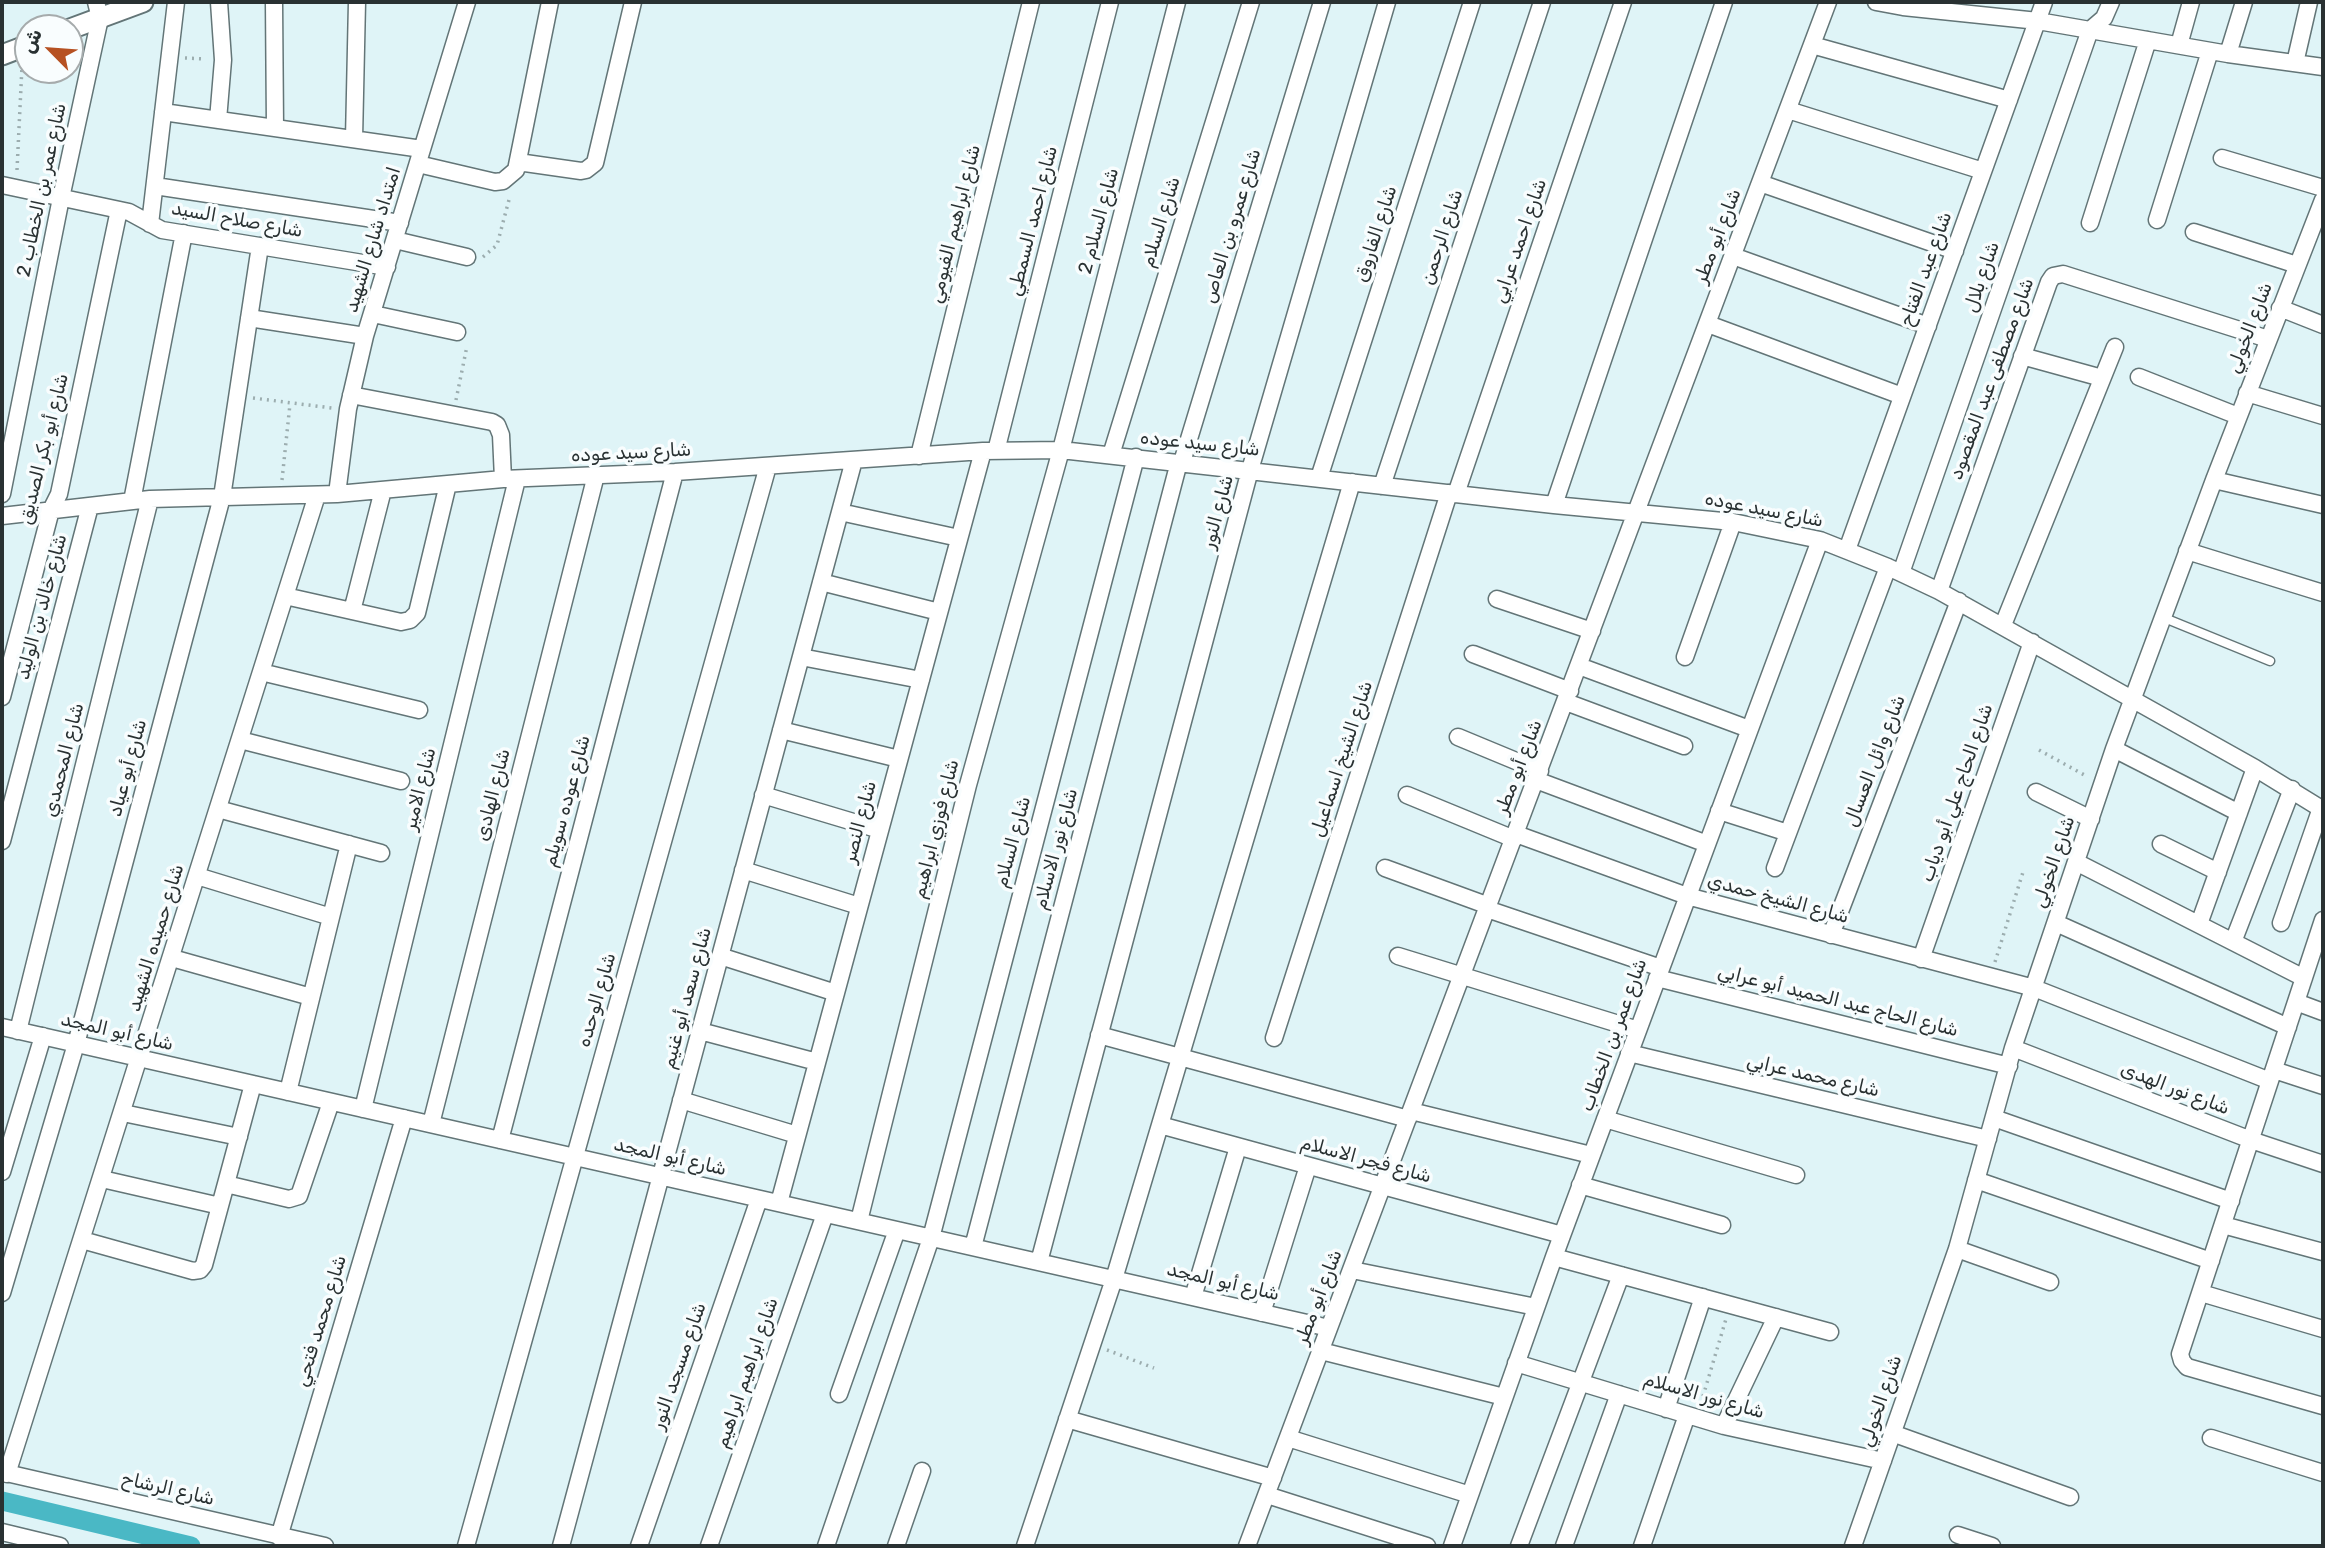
<!DOCTYPE html>
<meta charset="utf-8">
<style>
body{margin:0}
#map{position:relative;width:2325px;height:1548px;overflow:hidden;background:#dff4f7;font-family:Rubik,"Noto Naskh Arabic",sans-serif}
canvas{display:block}
.frame{position:absolute;inset:0;border:4px solid #293132;pointer-events:none}
.north{position:absolute;left:14px;top:14px;width:70px;height:70px;box-sizing:border-box;background:#f9fdfe;border:2px solid #a6abac;border-radius:50%;rotate:295deg;font-size:19px;font-weight:700;line-height:28px;text-align:center;color:#293132}
.north::after{content:'';display:block;margin:auto;width:24px;height:32px;background:#b65122;clip-path:polygon(50% 0,100% 100%,50% 72%,0 100%)}
</style>
<div id="map">
<canvas width="2325" height="1548"></canvas>
<div class="frame"></div>
<div class="north">ش</div>
</div>
<script>
const context = document.querySelector('canvas').getContext('2d');
context.lineJoin = 'round';
const poly = rows => new Path2D(rows.map(r => 'M' + r).join(''));
function strokePath(path, color, width, dash) { context.strokeStyle = color; context.lineWidth = width; context.lineCap = dash ? 'butt' : 'round'; context.setLineDash(dash || []); context.stroke(path); }
function write(font, color, halo, rows, align = 'center') {
  context.font = font + ' Rubik,"Noto Naskh Arabic",sans-serif'; context.lineWidth = 7; context.setLineDash([]); context.textBaseline = 'middle'; context.strokeStyle = halo; context.fillStyle = color; for (const [text, x, y, turn = 0] of rows) {
    context.save(); context.translate(x, y); context.rotate((+turn || 0) * Math.PI / 180); context.textAlign = isNaN(turn) ? turn : align; if (halo) context.strokeText(text, 0, 0); context.fillText(text, 0, 0); context.restore();
  }
}
const canal = poly([
 [2,1501,191,1546]
]);
const path = poly([
 [185,58,206,59],
 [17,170,22,66],
 [483,257,497,245,510,196],
 [253,398,332,408],
 [456,400,467,346],
 [282,480,290,404],
 [2039,750,2088,777],
 [1995,962,2023,872],
 [1107,1350,1154,1368],
 [1701,1403,1726,1319]
]);
const service = poly([
 [2162,617,2270,661]
]);
const minor = poly([
 [274,2,275,128],
 [1876,2,1903,7,2038,21,2228,54,2323,67],
 [1812,45,2009,100],
 [2179,45,2191,2],
 [2228,54,2244,2],
 [2295,63,2309,2],
 [1788,110,1983,171],
 [163,112,422,149],
 [218,120,223,60,219,2],
 [354,139,357,2],
 [2222,158,2323,188],
 [518,162,581,171,586,170,595,163,633,2],
 [418,164,495,182,503,181,516,170,550,2],
 [1760,183,1955,251],
 [2,185,129,212,162,230,387,267],
 [155,186,400,223],
 [2157,220,2210,51],
 [2090,223,2148,40],
 [150,224,176,2],
 [2194,232,2297,265],
 [395,240,467,257],
 [1733,256,1928,326],
 [2280,308,2323,325],
 [373,314,457,332],
 [249,318,365,336],
 [1708,324,1902,396],
 [2022,356,2102,378],
 [2139,377,2238,416],
 [2247,393,2323,416],
 [351,395,492,422,497,425,501,435,503,479],
 [996,451,1110,2],
 [1111,455,1251,2],
 [919,456,1031,2],
 [1182,462,1322,2],
 [1319,478,1472,2],
 [2214,480,2323,505],
 [1382,486,1542,2],
 [2,494,61,198,100,18,96,2],
 [337,494,348,409,365,336,467,2],
 [1456,494,1623,2],
 [132,501,184,233],
 [1554,505,1724,2],
 [840,512,959,538],
 [2,516,150,499,337,494,503,479,675,472,983,451,1061,450,1554,505,1733,522,1820,540,1888,567,1939,591,2255,768,2323,810],
 [1847,550,2044,2],
 [2187,551,2323,593],
 [1901,573,2090,30,2104,18,2111,2],
 [821,582,939,612],
 [1939,591,2049,282,2053,276,2063,274,2268,339],
 [285,596,401,622,410,620,417,613,448,484],
 [1497,599,1592,631],
 [352,611,383,490],
 [2003,625,2115,347],
 [1473,654,1570,691],
 [801,657,921,680],
 [1685,657,1733,522],
 [1579,666,1749,729],
 [261,672,419,710],
 [2,697,51,510,59,494,119,210],
 [1566,702,1684,746],
 [781,730,899,759],
 [1458,737,1540,771],
 [240,740,401,781],
 [2114,749,2239,813],
 [1536,780,1707,844],
 [2036,792,2091,819],
 [763,795,880,830],
 [1407,795,1514,839],
 [218,809,381,853],
 [1719,811,1788,833],
 [1516,834,1687,896,2034,988,2270,1081],
 [2,841,90,506],
 [2161,844,2218,872],
 [2076,862,2304,978],
 [1385,868,1489,906],
 [1775,868,1888,567],
 [743,870,859,906],
 [197,876,331,917],
 [1487,909,1661,968],
 [2323,920,2180,1354,2182,1361,2187,1367,2323,1406],
 [2056,923,2288,1027],
 [2281,923,2321,808],
 [2199,924,2255,768],
 [1831,935,1959,601],
 [2233,942,2292,789],
 [720,956,836,993],
 [1398,956,1638,1030],
 [172,958,311,997],
 [1921,959,2032,642],
 [1657,978,2009,1066],
 [2296,1002,2323,1012],
 [2,1027,1329,1328],
 [18,1031,150,499],
 [700,1031,817,1062],
 [1099,1035,1408,1119],
 [1274,1038,1449,493],
 [2013,1048,2251,1140,2323,1164],
 [1629,1053,1988,1139],
 [2274,1070,2323,1086],
 [288,1092,349,844],
 [681,1100,797,1135],
 [363,1109,517,479],
 [1411,1111,1591,1155],
 [123,1113,239,1137],
 [1994,1118,2231,1201],
 [1605,1119,1796,1175],
 [431,1124,596,475],
 [1160,1125,1562,1235],
 [500,1140,675,472],
 [2,1172,43,1036],
 [102,1179,220,1206],
 [1976,1180,2211,1261],
 [226,1184,289,1199,299,1196,331,1102],
 [1580,1185,1722,1225],
 [779,1203,983,451],
 [859,1221,968,785,1061,450,1177,2],
 [2223,1225,2323,1252],
 [82,1240,193,1271,200,1270,204,1265,253,1084],
 [973,1247,1179,462],
 [1957,1249,2050,1282],
 [1554,1257,1830,1332],
 [1039,1262,1250,470,1387,2],
 [1352,1270,1536,1307],
 [2,1293,76,1044,222,497,260,246],
 [2201,1293,2323,1329],
 [1193,1297,1238,1147],
 [1262,1313,1308,1166],
 [1321,1351,1504,1397],
 [1516,1363,1724,1426,1883,1461],
 [839,1394,897,1230],
 [1666,1409,1703,1297],
 [1067,1419,1273,1478],
 [1724,1426,1776,1317],
 [1892,1433,2070,1497],
 [1288,1438,1470,1495],
 [2211,1438,2323,1473],
 [2,1472,325,1546],
 [7,1474,317,495],
 [1267,1495,1427,1546],
 [2,1532,60,1546],
 [1958,1535,1992,1546],
 [279,1537,404,1118],
 [466,1546,768,466],
 [561,1546,854,460],
 [639,1546,759,1199],
 [709,1546,825,1214],
 [826,1546,931,1238,1136,457],
 [896,1546,922,1471],
 [1025,1546,1114,1279,1352,482],
 [1247,1546,1828,2],
 [1452,1546,1554,1257,1820,540],
 [1519,1546,1621,1275],
 [1564,1546,1619,1394],
 [1642,1546,1687,1415],
 [1853,1546,1957,1249,2013,1048,2114,749,2214,480,2323,200]
]);
const tertiary = poly([
 [70,29,143,2],
 [2,55,28,45]
]);
const streetNames = [
 ["شارع عمر بن الخطاب 2",42,190,-78],
 ["شارع صلاح السيد",237,220,10],
 ["شارع احمد السمطي",1033,221,-76],
 ["شارع السلام 2",1099,221,-75],
 ["شارع السلام",1161,222,-73],
 ["شارع ابراهيم الفيومي",955,224,-76],
 ["شارع عمرو بن العاص",1232,226,-73],
 ["شارع الفاروق",1376,234,-72],
 ["شارع أبو مطر",1718,236,-69],
 ["شارع الرحمن",1442,237,-72],
 ["امتداد شارع الشهيد",373,240,-73],
 ["شارع احمد عرابي",1520,241,-71],
 ["شارع عبد الفتاح",1926,269,-70],
 ["شارع بلال",1982,277,-71],
 ["شارع الخولي",2250,328,-69],
 ["شارع مصطفى عبد المقصود",1992,379,-70],
 ["شارع سيد عوده",1200,444,6],
 ["شارع أبو بكر الصديق",44,449,-76],
 ["شارع سيد عوده",631,453,-3],
 ["شارع سيد عوده",1764,510,11],
 ["شارع النور",1218,512,-75],
 ["شارع خالد بن الوليد",42,607,-75],
 ["شارع الشيخ اسماعيل",1342,759,-72],
 ["شارع المحمدي",64,760,-76],
 ["شارع وائل العسال",1875,761,-69],
 ["شارع أبو مطر",1519,767,-69],
 ["شارع أبو عياد",128,768,-75],
 ["شارع الامير",420,789,-76],
 ["شارع الحاج علي أبو دياب",1957,793,-71],
 ["شارع الهادى",493,795,-76],
 ["شارع عوده سويلم",567,801,-75],
 ["شارع النصر",860,822,-75],
 ["شارع فوزي ابراهيم",936,829,-76],
 ["شارع السلام",1013,842,-75],
 ["شارع نور الاسلام",1056,849,-75],
 ["شارع الخولي",2054,862,-71],
 ["شارع الشيخ حمدي",1778,899,15],
 ["شارع حميده الشهيد",156,938,-73],
 ["شارع سعد أبو غنيم",687,998,-75],
 ["شارع الوحده",597,1000,-74],
 ["شارع الحاج عبد الحميد أبو عرابي",1838,1001,14],
 ["شارع أبو المجد",117,1032,13],
 ["شارع عمر بن الخطاب",1614,1035,-70],
 ["شارع محمد عرابي",1813,1076,13],
 ["شارع نور الهدى",2175,1089,21],
 ["شارع أبو المجد",670,1157,13],
 ["شارع فجر الاسلام",1366,1160,15],
 ["شارع أبو المجد",1223,1282,13],
 ["شارع أبو مطر",1319,1297,-69],
 ["شارع محمد فتحي",321,1321,-73],
 ["شارع مسجد النور",679,1366,-71],
 ["شارع ابراهيم ابراهيم",747,1373,-71],
 ["شارع نور الاسلام",1704,1396,16],
 ["شارع الخولي",1881,1401,-71],
 ["شارع الرشاح",168,1489,13]
];
strokePath(canal, '#4ab8c5', 19);
strokePath(service, '#637577', 11);
strokePath(minor, '#637577', 19);
strokePath(tertiary, '#637577', 23);
strokePath(path, '#9cadaf', 3.5, [2, 5]);
strokePath(service, '#fff', 8);
strokePath(minor, '#fff', 16);
strokePath(tertiary, '#fff', 19);
write('19px', '#293132', '#f9fdfe', streetNames);
</script>
